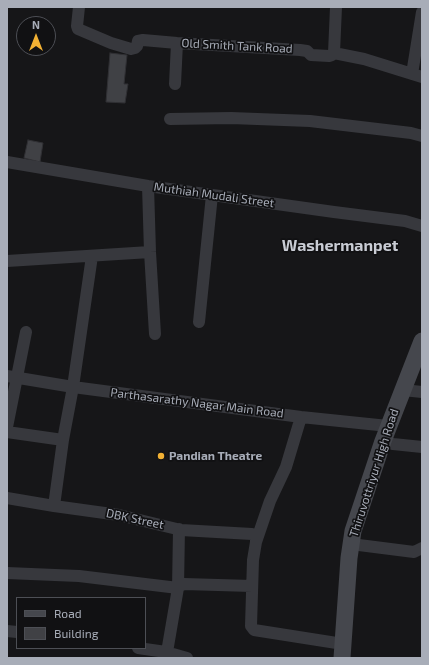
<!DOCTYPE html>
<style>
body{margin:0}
#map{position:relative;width:429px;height:665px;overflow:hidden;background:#161618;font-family:"Exo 2",sans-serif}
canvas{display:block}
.frame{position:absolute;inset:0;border:8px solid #a8adb8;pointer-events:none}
.legend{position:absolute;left:16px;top:597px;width:130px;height:52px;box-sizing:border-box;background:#111113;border:1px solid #4d4f55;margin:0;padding:5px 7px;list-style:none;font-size:12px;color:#a8adb8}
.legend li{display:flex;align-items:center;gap:8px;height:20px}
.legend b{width:20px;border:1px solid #4d4f55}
.north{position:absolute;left:16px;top:16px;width:40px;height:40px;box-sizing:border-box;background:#111113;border:1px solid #4d4f55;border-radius:50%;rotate:0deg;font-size:11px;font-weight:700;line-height:16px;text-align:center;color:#a8adb8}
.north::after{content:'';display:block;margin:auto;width:14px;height:18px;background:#f2b134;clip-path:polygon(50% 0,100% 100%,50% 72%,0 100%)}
</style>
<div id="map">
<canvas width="429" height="665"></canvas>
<div class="frame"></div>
<ul class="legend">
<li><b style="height:5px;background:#45474d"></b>Road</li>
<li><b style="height:11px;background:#404145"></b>Building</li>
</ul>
<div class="north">N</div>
</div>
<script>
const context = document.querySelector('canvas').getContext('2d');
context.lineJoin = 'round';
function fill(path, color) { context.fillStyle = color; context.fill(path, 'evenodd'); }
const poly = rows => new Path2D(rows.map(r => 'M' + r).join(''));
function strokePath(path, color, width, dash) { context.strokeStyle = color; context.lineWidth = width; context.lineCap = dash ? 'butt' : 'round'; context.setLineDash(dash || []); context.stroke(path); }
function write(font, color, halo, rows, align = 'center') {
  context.font = font + ' "Exo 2",sans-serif'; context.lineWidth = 3.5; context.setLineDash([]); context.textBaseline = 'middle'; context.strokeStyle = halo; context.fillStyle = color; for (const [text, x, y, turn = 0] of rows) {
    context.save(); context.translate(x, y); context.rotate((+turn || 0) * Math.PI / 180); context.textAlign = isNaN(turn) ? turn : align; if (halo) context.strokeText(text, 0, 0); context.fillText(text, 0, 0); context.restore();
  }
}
const building = poly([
 [110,53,127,55,124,84,128,84,125,103,106,102,110,53],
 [28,140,43,143,40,162,24,158,28,140]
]);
const street = poly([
 [79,7,77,26,78,29,111,43,131,49,135,48,137,46,138,41,143,40,177,43,300,50,307,51,311,55,329,56,332,55,334,53,364,59,422,77],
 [334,53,336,7],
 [412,74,422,12],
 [175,84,177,43],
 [170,119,231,118,310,121,411,133,422,136],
 [7,162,148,186,334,212,405,221,422,226],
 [148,186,150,252,155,334],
 [7,261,150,252],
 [199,322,212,195],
 [7,376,73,387,301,417,388,426],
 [403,390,422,392],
 [301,417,286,467,270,501,256,542,253,560,251,626,254,630,343,644],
 [7,427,26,332],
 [7,432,63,440],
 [383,441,393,444,422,447],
 [7,498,54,506,119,515,181,530,252,534,256,535,256,542],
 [54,506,63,440,73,387,92,256],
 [351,544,414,552,422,548],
 [7,573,79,576,178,588,180,586,184,584,252,586],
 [7,631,17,632],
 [138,648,166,652,187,658],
 [166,658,178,588,179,529]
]);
const secondary = poly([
 [342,658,349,558,353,531,383,441,422,341]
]);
const markers = [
 [161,456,4,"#f2b134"]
];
const streetNames = [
 ["Old Smith Tank Road",237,46,3],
 ["Muthiah Mudali Street",214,195,8],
 ["Parthasarathy Nagar Main Road",197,403,7],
 ["Thiruvottriyur High Road",374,473,-72],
 ["DBK Street",135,519,12]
];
const poiNames = [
 ["Pandian Theatre",169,456]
];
const districtNames = [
 ["Washermanpet",340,246]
];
fill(building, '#404145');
strokePath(building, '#303034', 1);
strokePath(street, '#37383d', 12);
strokePath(secondary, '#45474d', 17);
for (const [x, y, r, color] of markers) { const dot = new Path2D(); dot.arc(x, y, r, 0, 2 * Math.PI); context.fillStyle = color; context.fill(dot); strokePath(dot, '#111113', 1.5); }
write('12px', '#a8adb8', '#111113', streetNames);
write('bold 12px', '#a8adb8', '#111113', poiNames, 'left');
write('bold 16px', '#c9ccd4', '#111113', districtNames);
</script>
